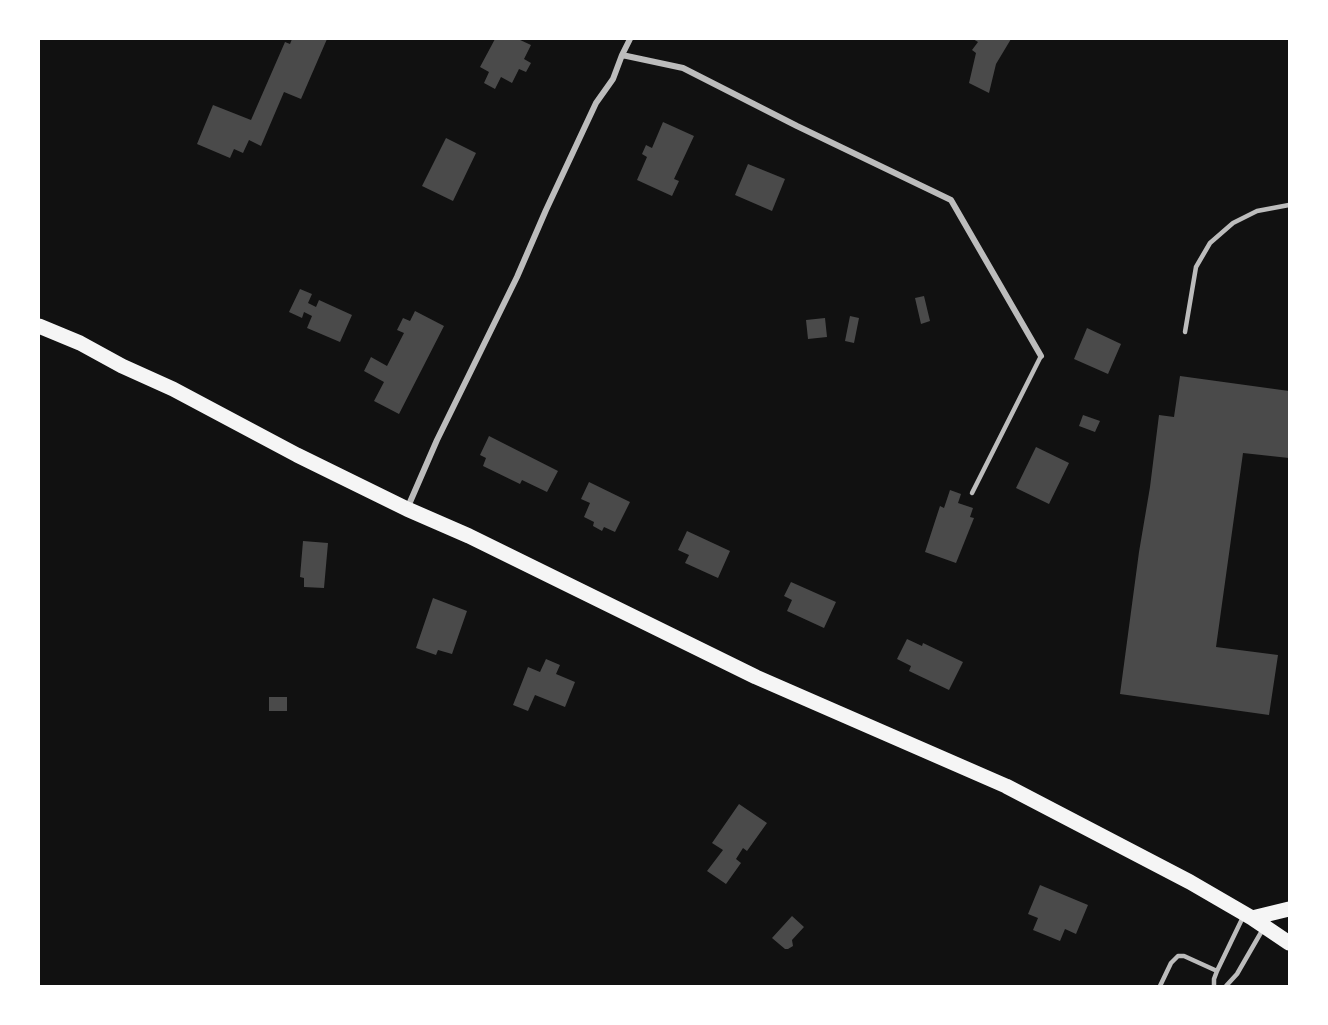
<!DOCTYPE html>
<style>
body{margin:0}
#map{position:relative;width:1328px;height:1025px;overflow:hidden;background:#111;font-family:"Zilla Slab",serif}
canvas{display:block}
.frame{position:absolute;inset:0;border:40px solid #fff;pointer-events:none}
</style>
<div id="map">
<canvas width="1328" height="1025"></canvas>
<div class="frame"></div>
</div>
<script>
const context = document.querySelector('canvas').getContext('2d');
context.lineJoin = 'round';
function fill(path, color) { context.fillStyle = color; context.fill(path, 'evenodd'); }
const poly = rows => new Path2D(rows.map(r => 'M' + r).join(''));
function strokePath(path, color, width, dash) { context.strokeStyle = color; context.lineWidth = width; context.lineCap = dash ? 'butt' : 'round'; context.setLineDash(dash || []); context.stroke(path); }
const building = poly([
 [292,39,327,39,301,99,284,92,261,146,249,140,243,153,234,149,230,158,197,144,213,105,251,120,285,42,290,44],
 [495,39,518,39,531,45,524,59,531,63,526,72,519,69,512,83,501,77,495,89,484,83,489,72,480,67],
 [973,39,1011,39,996,64,989,93,969,83,976,53,972,50,978,42],
 [663,122,694,136,674,179,679,181,672,196,637,180,647,157,642,154,646,145,652,148],
 [446,138,476,153,453,201,422,186],
 [748,164,785,179,772,211,735,195],
 [300,289,312,294,308,303,316,307,319,300,352,315,340,342,307,328,312,316,304,312,302,318,289,312],
 [924,296,930,321,921,324,915,298],
 [415,311,444,326,399,414,374,401,384,382,364,371,371,357,387,366,404,333,397,330,403,318,410,321],
 [850,316,859,318,854,343,845,341],
 [825,318,827,337,808,339,806,320],
 [1087,328,1121,344,1108,374,1074,359],
 [1180,376,1289,391,1289,458,1243,453,1216,647,1278,655,1269,715,1120,694,1139,552,1150,487,1159,415,1174,417],
 [1083,415,1100,421,1095,432,1079,426],
 [489,436,558,471,547,492,522,480,520,484,483,466,486,458,480,455],
 [1036,447,1069,463,1049,504,1016,488],
 [589,482,630,502,615,532,604,527,602,531,593,526,594,522,584,517,590,503,581,499],
 [950,490,961,494,958,503,973,508,970,517,974,518,956,563,925,552,940,506,944,508],
 [687,531,730,551,718,578,685,563,689,555,678,550],
 [303,541,328,543,324,588,304,587,304,578,300,577],
 [791,582,836,602,824,628,787,611,792,600,784,596],
 [433,598,467,611,452,654,438,650,436,655,416,648],
 [907,639,922,646,923,643,963,662,949,690,909,671,911,666,897,659],
 [546,659,560,665,556,674,575,682,565,707,535,695,528,711,513,705,528,667,540,672],
 [269,697,287,697,287,711,269,711],
 [739,804,767,823,747,851,743,848,736,859,741,863,726,884,707,871,723,850,712,843],
 [1040,885,1088,905,1076,934,1065,929,1060,941,1033,930,1038,918,1028,914],
 [792,916,804,927,792,940,793,946,788,949,785,949,772,938]
]);
const service = poly([
 [1185,332,1196,267,1210,243,1233,223,1257,211,1289,205],
 [972,493,1041,356],
 [1160,986,1171,963,1178,956,1184,956,1217,971],
 [1214,986,1214,979,1217,971,1243,917],
 [1226,986,1237,974,1263,929]
]);
const minor = poly([
 [622,55,683,68,797,126,951,200,1041,356],
 [407,509,437,440,517,277,546,210,596,103,613,79,622,55,630,39]
]);
const primary = poly([
 [39,326,80,343,122,366,173,389,297,455,407,509,469,536,756,677,1006,786,1190,882,1252,918,1289,943],
 [1252,918,1289,909]
]);
fill(building, '#4a4a4a');
strokePath(service, '#bcbcbc', 4.5);
strokePath(minor, '#bcbcbc', 6);
strokePath(primary, '#f5f5f5', 15);
</script>
